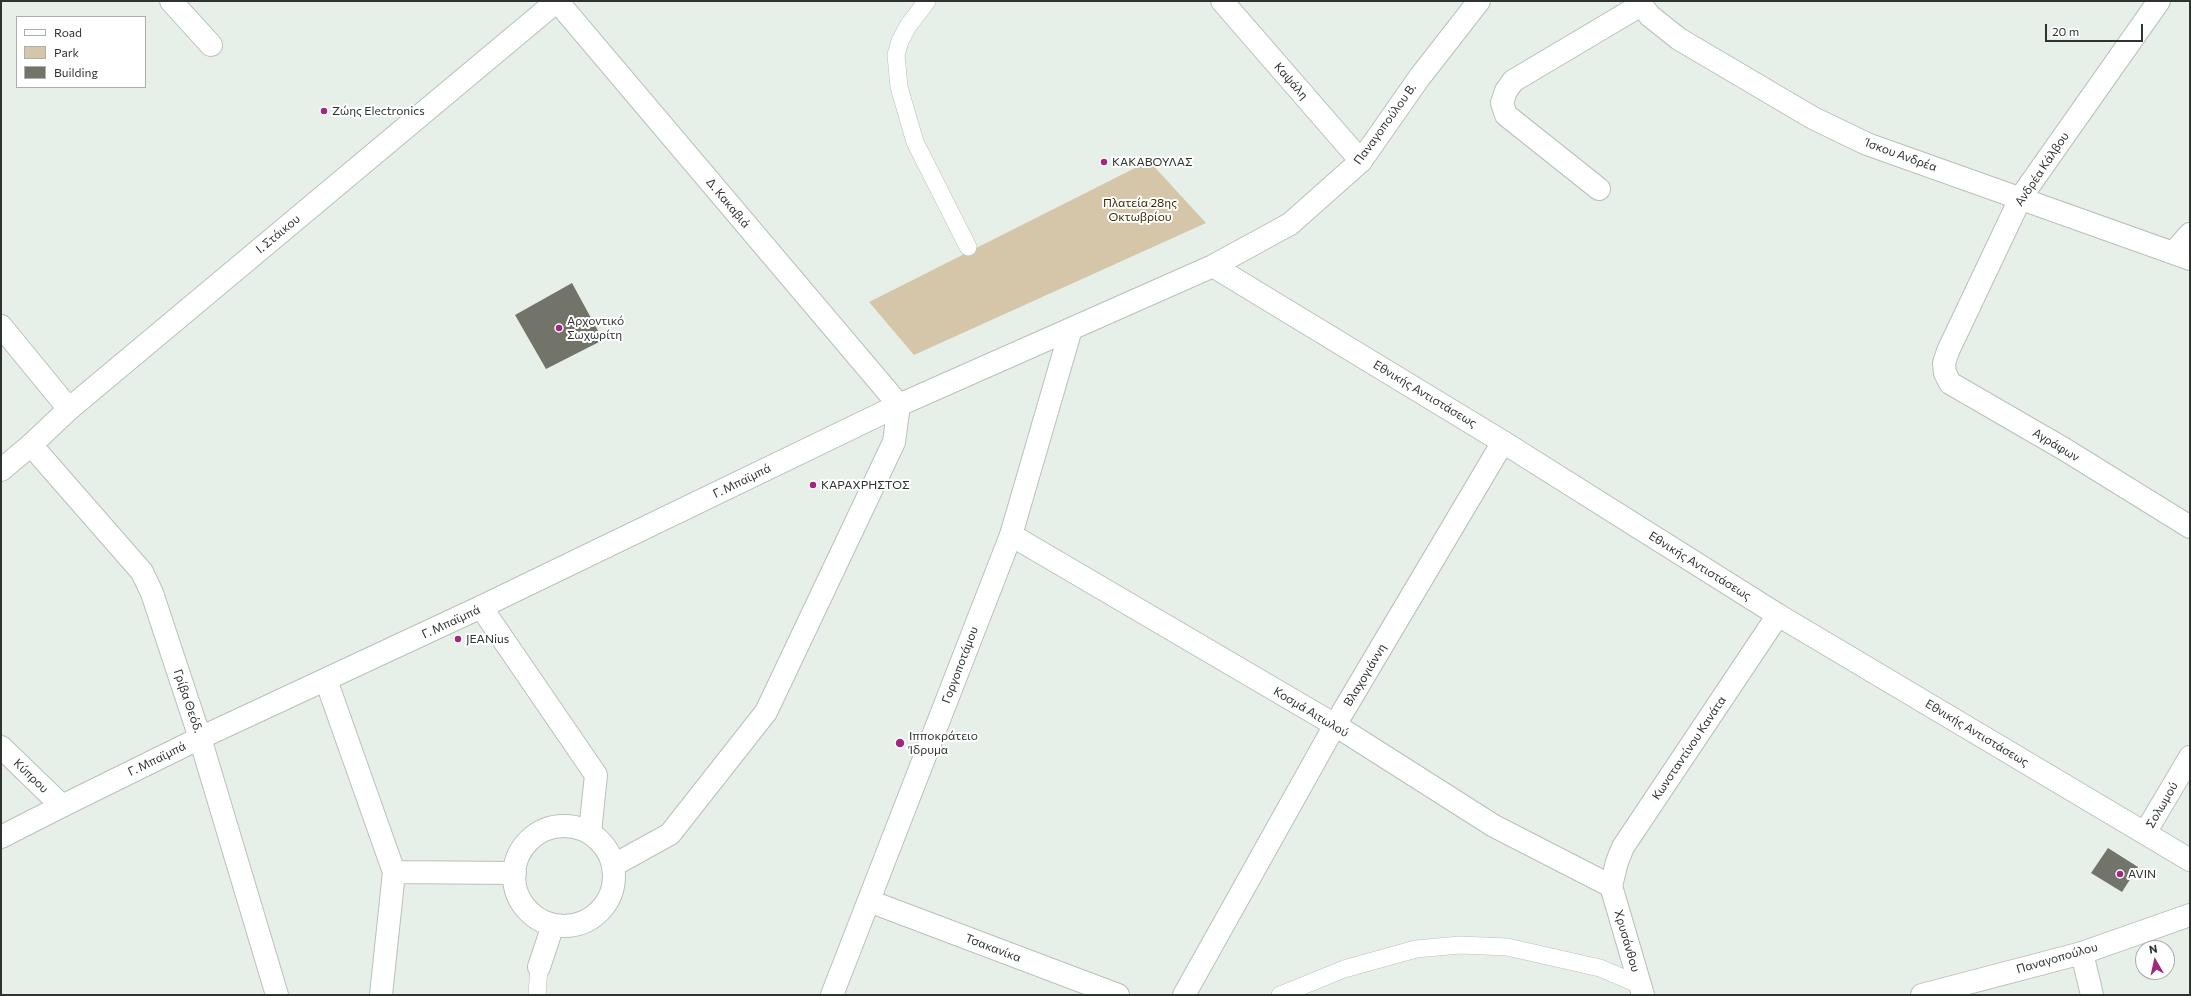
<!DOCTYPE html>
<meta charset="utf-8">
<style>
body{margin:0}
#map{position:relative;width:2191px;height:996px;overflow:hidden;background:#e6f0e8;font-family:Commissioner,sans-serif}
canvas{display:block}
.frame{position:absolute;inset:0;border:2px solid #2f3330;pointer-events:none}
.legend{position:absolute;left:16px;top:16px;width:130px;height:72px;box-sizing:border-box;background:#fff;border:1px solid #acadac;margin:0;padding:5px 7px;list-style:none;font-size:12px;color:#2f3330}
.legend li{display:flex;align-items:center;gap:8px;height:20px}
.legend b{width:20px;border:1px solid #acadac}
.north{position:absolute;left:2135px;top:940px;width:40px;height:40px;box-sizing:border-box;background:#fff;border:1px solid #acadac;border-radius:50%;rotate:351deg;font-size:11px;font-weight:700;line-height:16px;text-align:center;color:#2f3330}
.north::after{content:'';display:block;margin:auto;width:14px;height:18px;background:#a02880;clip-path:polygon(50% 0,100% 100%,50% 72%,0 100%)}
.scale{position:absolute;left:2045px;top:24px;width:98px;height:18px;box-sizing:border-box;border:2px solid #2f3330;border-top:0;padding-left:5px;font-size:12px;line-height:14px;white-space:nowrap;color:#2f3330;-webkit-text-stroke:3px #fff;paint-order:stroke}
</style>
<div id="map">
<canvas width="2191" height="996"></canvas>
<div class="frame"></div>
<ul class="legend">
<li><b style="height:5px;background:#fff"></b>Road</li>
<li><b style="height:11px;background:#d5c6aa"></b>Park</li>
<li><b style="height:11px;background:#72746a"></b>Building</li>
</ul>
<div class="north">N</div>
<div class="scale">20 m</div>
</div>
<script>
const context = document.querySelector('canvas').getContext('2d');
context.lineJoin = 'round';
function fill(path, color) { context.fillStyle = color; context.fill(path, 'evenodd'); }
const poly = rows => new Path2D(rows.map(r => 'M' + r).join(''));
function strokePath(path, color, width, dash) { context.strokeStyle = color; context.lineWidth = width; context.lineCap = dash ? 'butt' : 'round'; context.setLineDash(dash || []); context.stroke(path); }
function write(font, color, halo, rows, align = 'center') {
  context.font = font + ' Commissioner,sans-serif'; context.lineWidth = 4; context.setLineDash([]); context.textBaseline = 'middle'; context.strokeStyle = halo; context.fillStyle = color; for (const [text, x, y, turn = 0] of rows) {
    context.save(); context.translate(x, y); context.rotate((+turn || 0) * Math.PI / 180); context.textAlign = isNaN(turn) ? turn : align; if (halo) context.strokeText(text, 0, 0); context.fillText(text, 0, 0); context.restore();
  }
}
const green = poly([
 [1149,161,1206,223,914,355,869,302]
]);
const building = poly([
 [572,283,603,340,546,369,515,315],
 [2108,848,2138,867,2122,892,2091,873]
]);
const lane = poly([
 [927,1,908,26,900,41,896,55,899,87,915,142,968,247],
 [537,995,539,967],
 [1280,995,1344,969,1416,949,1460,945,1507,947,1600,968,1640,985]
]);
const street = poly([
 [171,1,211,45],
 [557,1,899,405,894,442,766,712,670,834,614,865],
 [1222,1,1361,161],
 [2159,1,2021,197,1948,351,1944,363,1945,373,1950,383,2064,449,2190,527],
 [1599,189,1506,115,1502,103,1506,91,1513,81,1641,5],
 [2174,252,2190,234],
 [1,326,69,409],
 [1,470,31,445],
 [1011,535,1335,725,1494,826,1611,886],
 [481,607,596,775,590,832],
 [326,680,394,872,381,995],
 '514 876a50 50 0 1 1 100 0a50 50 0 1 1-100 0Z',
 [2145,833,2190,757],
 [1,837,62,806],
 [394,872,515,873],
 [869,901,1118,995],
 [2082,953,2092,995],
 [539,967,553,925],
 [1184,995,1335,725,1503,442],
 [1643,995,1611,886,1617,862,1623,847,1778,615]
]);
const secondary = poly([
 [1638,1,1650,16,1679,39,1813,118,1867,144,2190,259],
 [1213,266,1503,442,1778,615,2190,860],
 [1,747,62,806,200,738,481,607,899,405,1213,266,1290,224,1361,161,1419,78,1479,1],
 [277,995,200,738,152,593,142,572,31,445,69,409,557,1],
 [832,995,1011,535,1071,329],
 [1922,995,2082,953,2190,915]
]);
const markers = [
 [324,111,4,"#a02880"],
 [1104,162,4,"#a02880"],
 [559,328,4,"#a02880"],
 [813,485,4,"#a02880"],
 [458,639,4,"#a02880"],
 [900,743,5,"#a02880"],
 [2120,874,4,"#a02880"]
];
const streetNames = [
 ["Καψάλη",1291,81,49],
 ["Παναγοπούλου Β.",1385,124,-54],
 ["Ίσκου Ανδρέα",1901,155,20],
 ["Ανδρέα Κάλβου",2042,169,-56],
 ["Δ. Κακαβιά",728,203,50],
 ["Ι. Στάικου",278,234,-40],
 ["Εθνικής Αντιστάσεως",1425,394,31],
 ["Αγράφων",2056,445,31],
 ["Γ. Μπαϊμπά",742,481,-26],
 ["Εθνικής Αντιστάσεως",1700,566,32],
 ["Γ. Μπαϊμπά",451,622,-25],
 ["Γοργοποτάμου",960,665,-69],
 ["Βλαχογιάννη",1365,675,-59],
 ["Γρίβα Θεόδ.",188,701,71],
 ["Κοσμά Αιτωλού",1311,712,31],
 ["Εθνικής Αντιστάσεως",1977,733,31],
 ["Κωνσταντίνου Κανάτα",1689,748,-56],
 ["Γ. Μπαϊμπά",157,759,-26],
 ["Κύπρου",31,776,44],
 ["Σολωμού",2162,805,-60],
 ["Χρυσάνθου",1627,941,74],
 ["Τσακανίκα",993,948,21],
 ["Παναγοπούλου",2057,958,-16]
];
const poiNames = [
 ["Ζώης Electronics",332,111],
 ["ΚΑΚΑΒΟΥΛΑΣ",1112,162],
 ["Αρχοντικό",567,321],
 ["Σωχωρίτη",567,335],
 ["ΚΑΡΑΧΡΗΣΤΟΣ",821,485],
 ["JEANius",466,639],
 ["Ιπποκράτειο",909,736],
 ["Ίδρυμα",909,750],
 ["AVIN",2128,874]
];
const parkNames = [
 ["Πλατεία 28ης",1140,203],
 ["Οκτωβρίου",1140,217]
];
fill(green, '#d5c6aa');
fill(building, '#72746a');
strokePath(lane, '#b7c1b9', 18);
strokePath(street, '#b7c1b9', 24);
strokePath(secondary, '#b7c1b9', 24);
strokePath(lane, '#fff', 17);
strokePath(street, '#fff', 22);
strokePath(secondary, '#fff', 22);
for (const [x, y, r, color] of markers) { const dot = new Path2D(); dot.arc(x, y, r, 0, 2 * Math.PI); context.fillStyle = color; context.fill(dot); strokePath(dot, '#fff', 1.5); }
write('12px', '#2f3330', '#fff', streetNames);
write('12px', '#2f3330', '#fff', poiNames, 'left');
write('12px', '#3b2a04', '#fff', parkNames);
</script>
